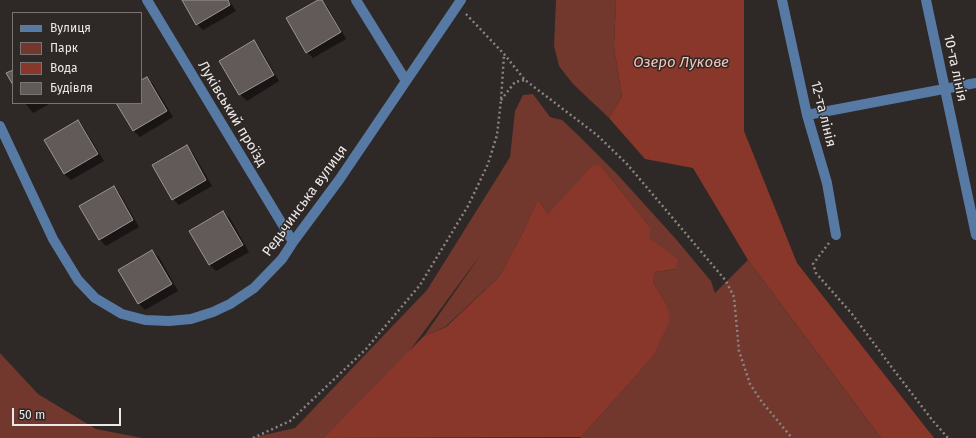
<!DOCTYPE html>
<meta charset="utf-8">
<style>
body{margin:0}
#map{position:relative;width:976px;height:438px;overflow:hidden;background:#2e2826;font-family:"Fira Sans",sans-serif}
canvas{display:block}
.legend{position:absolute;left:12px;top:12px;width:130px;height:92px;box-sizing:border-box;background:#2e2826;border:1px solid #7a7574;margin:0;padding:5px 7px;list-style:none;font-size:12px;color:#ede8e8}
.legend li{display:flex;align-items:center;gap:8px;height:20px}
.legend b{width:20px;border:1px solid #7a7574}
.scale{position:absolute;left:12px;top:408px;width:109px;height:18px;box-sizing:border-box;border:2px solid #ede8e8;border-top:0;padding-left:5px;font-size:12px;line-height:14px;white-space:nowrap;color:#ede8e8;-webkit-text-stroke:3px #2e2826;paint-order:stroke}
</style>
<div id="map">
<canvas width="976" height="438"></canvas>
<ul class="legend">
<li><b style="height:5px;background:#577aa5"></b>Вулиця</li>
<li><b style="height:11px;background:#72372d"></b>Парк</li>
<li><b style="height:11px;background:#89372a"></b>Вода</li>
<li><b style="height:11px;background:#615a58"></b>Будівля</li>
</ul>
<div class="scale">50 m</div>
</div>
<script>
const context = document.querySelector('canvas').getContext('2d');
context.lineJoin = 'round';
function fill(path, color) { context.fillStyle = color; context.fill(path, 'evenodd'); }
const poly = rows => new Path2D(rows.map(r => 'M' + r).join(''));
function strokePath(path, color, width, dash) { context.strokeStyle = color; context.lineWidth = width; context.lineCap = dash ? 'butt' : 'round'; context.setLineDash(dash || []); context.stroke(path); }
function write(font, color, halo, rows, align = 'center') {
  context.font = font + ' "Fira Sans",sans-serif'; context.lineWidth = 3; context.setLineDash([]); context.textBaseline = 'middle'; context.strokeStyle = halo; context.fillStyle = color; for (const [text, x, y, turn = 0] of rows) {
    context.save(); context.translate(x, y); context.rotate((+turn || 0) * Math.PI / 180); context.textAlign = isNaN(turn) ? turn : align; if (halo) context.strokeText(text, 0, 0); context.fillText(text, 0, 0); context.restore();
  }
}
const green = poly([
 [556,0,616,0,614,47,622,96,609,118,573,84,559,66,554,46],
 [533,94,550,117,562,120,578,135,617,174,675,238,711,281,715,293,748,260,881,438,580,438,652,358,667,305,653,282,655,272,676,269,650,239,650,227,601,166,548,214,538,199,522,234,499,277,445,327,424,336,482,253,408,353,323,438,251,438,295,428,427,290,510,157,515,111,523,95],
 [0,353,38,394,96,429,142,438,0,438]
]);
const water = poly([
 [616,0,744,0,744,131,797,263,934,438,881,438,748,260,693,168,645,159,609,118,622,96,614,47],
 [593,165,601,166,650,227,650,239,678,259,676,269,655,272,653,282,667,305,670,320,652,358,581,437,323,438,424,336,446,327,499,277,522,234,538,199,548,214]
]);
const shadow = poly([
 [183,0,229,0,236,11,203,30,197,24],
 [320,0,327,6,346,39,313,58,307,52],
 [254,42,260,48,279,81,247,101,240,94],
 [147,78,153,84,173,117,140,137,133,130,118,103,141,103,141,81],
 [25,103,51,103,33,113],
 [78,121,84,128,104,161,71,180,64,174],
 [186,147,193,153,212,186,179,205,173,199],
 [114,187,120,194,139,227,106,246,100,240,81,207],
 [223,212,230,218,249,252,216,271,209,264],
 [152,251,159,257,178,291,145,310,138,303]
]);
const building = poly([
 [182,0,228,0,230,5,196,25,182,0],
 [318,0,322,0,341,32,306,53,286,18,318,0],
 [254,40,274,75,239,95,219,61,254,40],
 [13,70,13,85,6,73,13,70],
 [147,77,167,111,133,131,116,103,141,103,141,80,147,77],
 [78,120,98,154,64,174,44,140,78,120],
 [187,145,206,180,172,200,152,165,187,145],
 [114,186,133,220,99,240,79,206,114,186],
 [223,211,243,245,209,265,189,231,223,211],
 [152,250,172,284,138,304,118,270,152,250]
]);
const path = poly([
 [466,14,504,54,525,80,597,135,627,164,726,281,734,297,739,351,750,384,762,402,792,438],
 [501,100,515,82,525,80],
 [829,243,813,264,816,273,852,314,890,365,933,421,948,438],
 [253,438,290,421,366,349,420,285,468,206,488,164,497,135,501,100,504,55]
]);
const minor = poly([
 [147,0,293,242],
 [356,0,406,81],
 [782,0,807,115,827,183,836,235],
 [926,0,976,235],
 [807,115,976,83],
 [0,126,53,239,78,280,95,298,122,314,145,320,169,321,191,319,213,312,230,304,254,288,282,259,293,242,339,180,461,0]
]);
const streetNames = [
 ["10-та лінія",955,68,78],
 ["Луківський проїзд",232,114,59],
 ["12-та лінія",823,114,76],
 ["Редьчинська вулиця",305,201,-54]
];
const waterNames = [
 ["Озеро Лукове",681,63]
];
fill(green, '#72372d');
fill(water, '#89372a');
fill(shadow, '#0007');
fill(building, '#615a58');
strokePath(building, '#9c9492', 1);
strokePath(path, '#8a8583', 2.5, [2, 3]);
strokePath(minor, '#577aa5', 10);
write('14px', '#ede8e8', '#2e2826', streetNames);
write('italic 15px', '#f4c3b9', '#2e2826', waterNames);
</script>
